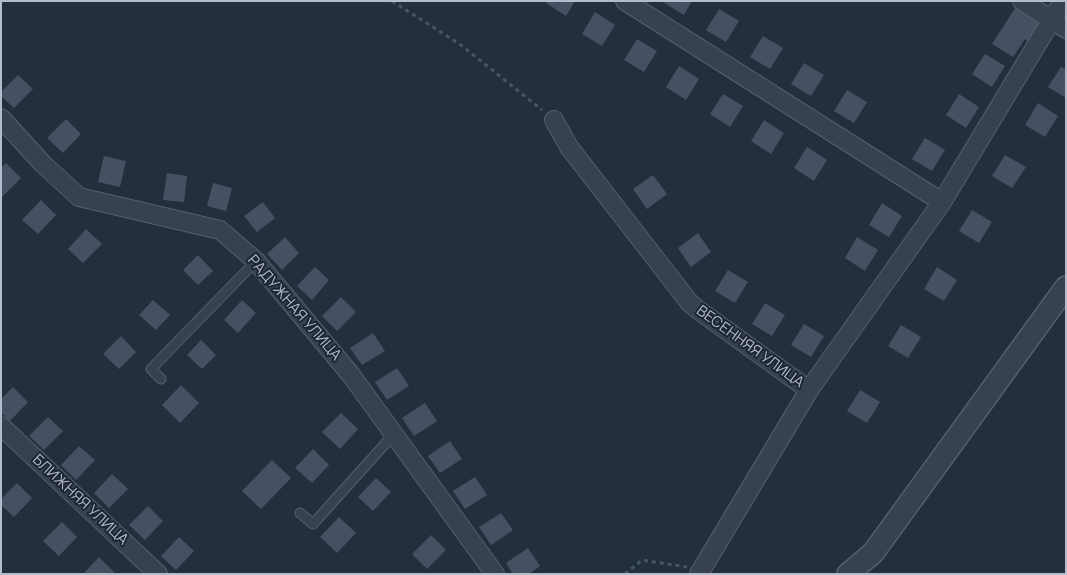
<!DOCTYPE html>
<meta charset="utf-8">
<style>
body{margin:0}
#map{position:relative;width:1067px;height:575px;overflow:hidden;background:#242f3e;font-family:Manrope,sans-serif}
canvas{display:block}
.frame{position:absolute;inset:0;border:2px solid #b4bcc9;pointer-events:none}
</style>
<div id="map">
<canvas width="1067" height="575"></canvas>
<div class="frame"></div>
</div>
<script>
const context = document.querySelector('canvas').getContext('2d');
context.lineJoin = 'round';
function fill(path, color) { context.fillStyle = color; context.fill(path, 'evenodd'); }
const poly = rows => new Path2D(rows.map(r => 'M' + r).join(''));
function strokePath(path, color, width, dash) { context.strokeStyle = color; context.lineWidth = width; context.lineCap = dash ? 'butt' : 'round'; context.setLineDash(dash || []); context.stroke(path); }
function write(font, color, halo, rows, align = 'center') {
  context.font = font + ' Manrope,sans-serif'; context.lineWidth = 4; context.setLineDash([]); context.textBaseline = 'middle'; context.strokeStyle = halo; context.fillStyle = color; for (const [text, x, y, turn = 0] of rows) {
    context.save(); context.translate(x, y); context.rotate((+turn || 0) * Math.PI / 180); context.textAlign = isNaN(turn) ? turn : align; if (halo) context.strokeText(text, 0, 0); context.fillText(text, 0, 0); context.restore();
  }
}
const building = poly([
 [547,1,575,1,566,16,546,3],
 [665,1,692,1,684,15,664,3],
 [1017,5,1044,22,1031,43,1025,39,1013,57,992,44],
 [719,9,739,21,726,42,706,30],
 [595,12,615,25,602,46,582,34],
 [763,36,783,48,770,69,750,57],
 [637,39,657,51,644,72,624,60],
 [985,54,1005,66,992,87,972,74],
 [804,63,824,75,811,96,791,84],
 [679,66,699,79,686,100,666,87],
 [1061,67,1066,69,1066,98,1048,87],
 [18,75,33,89,14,108,1,96,1,92],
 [847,90,867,102,854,123,834,111],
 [723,94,743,106,730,127,710,114],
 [959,94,979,107,966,128,946,115],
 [1038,103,1058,116,1045,137,1025,125],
 [66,119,81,134,63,153,47,138],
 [764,120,784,133,771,154,751,141],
 [925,138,945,150,932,171,912,159],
 [807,147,827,160,814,181,794,168],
 [1005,155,1026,167,1012,188,992,176],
 [104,156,126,161,120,187,98,182],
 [6,163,21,178,2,197,1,168],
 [167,173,187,176,184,202,163,200],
 [653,175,667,194,647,209,633,189],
 [213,183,232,188,226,211,207,206],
 [41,200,56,215,38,234,22,220],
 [263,202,275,218,257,232,244,216],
 [882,203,902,216,889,237,869,225],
 [972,210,992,222,979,243,959,231],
 [86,229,102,244,83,263,68,249],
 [698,233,711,252,691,267,678,248],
 [285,237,299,253,282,270,267,254],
 [857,237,878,250,865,271,845,258],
 [198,255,213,271,198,285,183,270],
 [315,267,329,280,312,300,297,286],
 [937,267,957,280,944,301,924,289],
 [728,270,748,282,735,303,715,291],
 [341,297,356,312,337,331,322,316],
 [153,300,170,315,156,330,139,315],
 [242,300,256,313,238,333,224,320],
 [765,303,785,315,772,336,752,324],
 [804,324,824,336,811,357,791,345],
 [901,325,921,337,908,358,888,346],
 [373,333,385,351,362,365,350,348],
 [121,336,136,352,119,369,103,354],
 [201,340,216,355,202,369,187,355],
 [397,368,409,386,387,400,375,382],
 [181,385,199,403,180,423,162,405],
 [13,387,28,402,10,421,1,413,1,399],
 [860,390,880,402,867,423,847,411],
 [425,403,437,421,414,436,402,418],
 [341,413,358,429,340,449,322,432],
 [48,417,63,431,44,450,29,436],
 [450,441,462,459,440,473,428,456],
 [79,446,95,460,76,480,61,465],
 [313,449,329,465,312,483,295,468],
 [272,460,291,478,261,509,242,491],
 [112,474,128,489,109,508,94,493],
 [475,477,487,495,465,509,453,491],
 [376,478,391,492,373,511,358,497],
 [17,483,32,498,14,517,1,505,1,499],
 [148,506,163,521,145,540,129,525],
 [501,513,513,530,491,545,479,527],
 [339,517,356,533,337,553,320,537],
 [62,522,77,537,59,556,43,541],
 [431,535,446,550,427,569,412,554],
 [179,537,194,551,176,570,161,556],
 [528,548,540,566,529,574,513,574,506,563],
 [99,557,114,572,112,574,83,574]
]);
const path = poly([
 [392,1,461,45,542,110],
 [625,574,642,560,687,567]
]);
const service = poly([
 [161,379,151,369,256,261],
 [300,513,313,524,394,434]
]);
const minor = poly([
 [625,1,942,202],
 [1022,1,1066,29],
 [1,118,43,164,79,197,220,230,256,261,351,375,495,574],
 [554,120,569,147,689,302,697,309,809,390],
 [1,426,158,574],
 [699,574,809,390,942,202,1063,1]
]);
const tertiary = poly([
 [848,574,873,553,1066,287]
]);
const streetNames = [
 ["РАДУЖНАЯ УЛИЦА",294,308,49],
 ["ВЕСЕННЯЯ УЛИЦА",750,347,36],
 ["БЛИЖНЯЯ УЛИЦА",80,500,43]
];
fill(building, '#455162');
strokePath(service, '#565f6c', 11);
strokePath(minor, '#565f6c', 20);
strokePath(tertiary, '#565f6c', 24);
strokePath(path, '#44595c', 3, [4, 4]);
strokePath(service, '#38414e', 9);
strokePath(minor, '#38414e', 18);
strokePath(tertiary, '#38414e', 21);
write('15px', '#b4bcc9', '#1d2633', streetNames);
</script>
